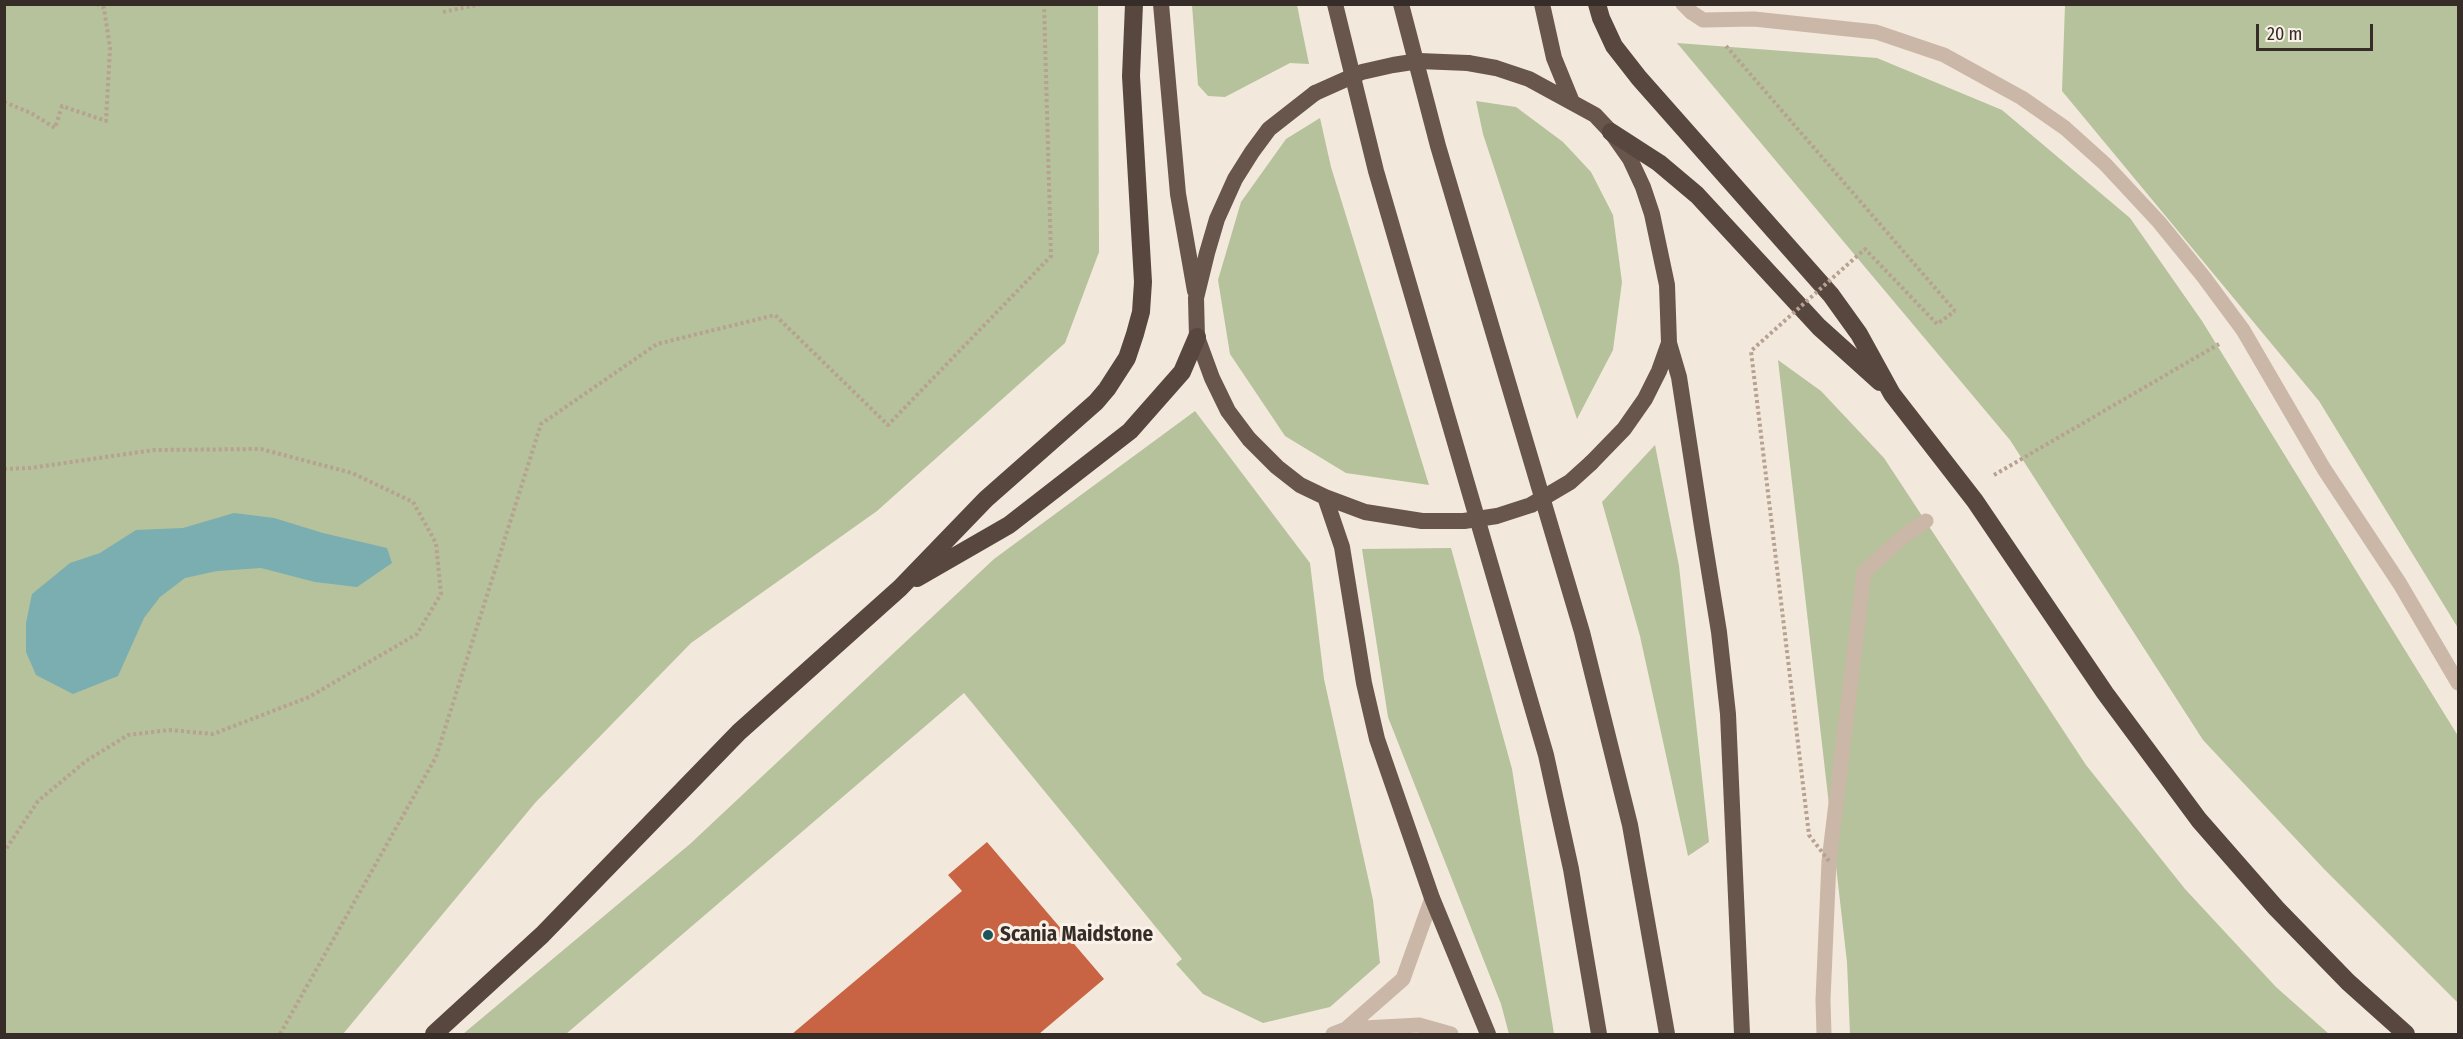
<!DOCTYPE html>
<style>
body{margin:0}
#map{position:relative;width:2463px;height:1039px;overflow:hidden;background:#f2e8dc;font-family:"Fira Sans Condensed",sans-serif}
canvas{display:block}
.frame{position:absolute;inset:0;border:6px solid #372d28;pointer-events:none}
.scale{position:absolute;left:2256px;top:24px;width:117px;height:27px;box-sizing:border-box;border:3px solid #372d28;border-top:0;padding-left:8px;font-size:18px;line-height:21px;white-space:nowrap;color:#372d28;-webkit-text-stroke:4px #faf2e8;paint-order:stroke}
</style>
<div id="map">
<canvas width="2463" height="1039"></canvas>
<div class="frame"></div>
<div class="scale">20 m</div>
</div>
<script>
const context = document.querySelector('canvas').getContext('2d');
context.lineJoin = 'round';
function fill(path, color) { context.fillStyle = color; context.fill(path, 'evenodd'); }
const poly = rows => new Path2D(rows.map(r => 'M' + r).join(''));
function strokePath(path, color, width, dash) { context.strokeStyle = color; context.lineWidth = width; context.lineCap = dash ? 'butt' : 'round'; context.setLineDash(dash || []); context.stroke(path); }
function write(font, color, halo, rows, align = 'center') {
  context.font = font + ' "Fira Sans Condensed",sans-serif'; context.lineWidth = 6; context.setLineDash([]); context.textBaseline = 'middle'; context.strokeStyle = halo; context.fillStyle = color; for (const [text, x, y, turn = 0] of rows) {
    context.save(); context.translate(x, y); context.rotate((+turn || 0) * Math.PI / 180); context.textAlign = isNaN(turn) ? turn : align; if (halo) context.strokeText(text, 0, 0); context.fillText(text, 0, 0); context.restore();
  }
}
const green = poly([
 [5,5,1098,5,1099,252,1065,343,877,511,691,643,535,803,343,1034,5,1034],
 [1192,5,1297,5,1309,64,1290,63,1225,97,1208,96,1198,85],
 [2065,5,2458,5,2458,628,2319,401,2062,91],
 [1677,43,1877,58,2002,110,2130,218,2202,321,2458,736,2458,1003,2325,870,2203,740,2010,440],
 [1476,101,1516,107,1563,142,1591,172,1613,215,1622,282,1613,350,1577,419,1483,134],
 [1320,118,1331,167,1429,485,1346,473,1285,436,1230,354,1218,280,1241,202,1286,139],
 [1778,360,1821,391,1884,458,2086,765,2185,889,2276,987,2329,1034,1850,1034,1847,962],
 [1195,411,1310,563,1324,679,1373,900,1380,963,1330,1007,1263,1023,1203,994,1176,964,1182,959,964,693,566,1034,463,1034,690,844,994,559],
 [1655,445,1679,566,1709,842,1688,856,1640,636,1602,502],
 [1451,548,1512,769,1554,1034,1509,1034,1501,1004,1388,717,1362,549]
]);
const water = poly([
 [234,513,274,518,323,533,387,548,392,563,357,587,315,582,261,568,217,571,185,578,160,597,144,618,118,676,73,694,36,675,26,652,26,623,32,594,70,563,100,553,136,530,183,528]
]);
const building = poly([
 [987,842,1104,979,1039,1034,792,1034,962,891,948,875]
]);
const path = poly([
 [443,12,481,4],
 [1726,46,1955,311],
 [4,102,31,113,55,128,62,106,106,121,110,48,104,8,97,4],
 [4,469,30,468,154,450,261,449,352,473,413,502,436,543,441,594,417,634,309,697,213,734,169,730,128,735,86,761,38,801,4,852],
 [1994,475,2219,344],
 [280,1034,436,757,541,424,657,344,775,315,888,425,1051,256,1044,4]
]);
const service = poly([
 [1691,12,1703,20,1754,19,1876,32,1944,55,2022,98,2065,128,2105,164,2159,222,2203,276,2243,330,2324,469,2400,584,2458,683],
 [1346,1029,1403,979,1432,898],
 [1333,1034,1346,1029,1419,1025,1451,1034],
 [1824,1034,1823,1000,1829,861,1864,572,1905,535,1926,521]
]);
const minor = poly([
 [1683,4,1691,12]
]);
const trunk = poly([
 [1161,4,1178,194,1195,291],
 [1335,4,1376,171,1546,755,1571,869,1599,1034],
 [1401,4,1438,146,1582,632,1630,825,1667,1034],
 [1542,4,1554,58,1572,102],
 [1468,63,1496,68,1529,79,1595,115,1611,132,1630,159,1643,187,1652,214,1667,285,1669,343,1659,371,1645,399,1624,429,1591,463],
 [1315,93,1269,129,1252,152,1235,179,1217,219,1207,253,1196,298,1197,337,1212,378,1228,411,1249,439,1277,467,1300,485,1325,497,1365,512,1422,521,1441,521],
 [1669,343,1679,377,1702,527,1719,632,1728,714,1742,1034],
 [1325,497,1342,547,1364,683,1377,739,1432,898,1488,1034]
]);
const motorway = poly([
 [1597,4,1601,18,1614,46,1639,78,1831,295,1859,334,1892,394,1975,501,2105,693,2199,820,2276,908,2348,982,2406,1034],
 [1611,132,1659,163,1697,195,1819,327,1880,382],
 [917,578,1009,525,1130,431,1182,372,1197,337],
 [434,1034,542,935,739,732,900,588,986,499,1096,402,1107,389,1127,358,1135,334,1141,312,1143,282,1131,76,1134,4]
]);
const pathBridge = poly([
 [1829,861,1809,835,1751,351,1865,249,1937,324,1955,311]
]);
const trunkBridge = poly([
 [1315,93,1362,72,1393,65,1419,61,1468,63],
 [1441,521,1464,521,1497,516,1531,505,1570,482,1591,463]
]);
const markers = [
 [988,935,6,"#1d5559"]
];
const poiNames = [
 ["Scania Maidstone",1000,935]
];
fill(green, '#b5c29b');
fill(water, '#7aaeb0');
fill(building, '#c86444');
strokePath(path, '#b7a191', 4, [3, 3]);
strokePath(service, '#cbb7a7', 15);
strokePath(minor, '#cbb7a7', 15);
strokePath(trunk, '#68564c', 16);
strokePath(motorway, '#58473f', 18);
strokePath(pathBridge, '#b7a191', 4, [3, 3]);
strokePath(trunkBridge, '#68564c', 16);
for (const [x, y, r, color] of markers) { const dot = new Path2D(); dot.arc(x, y, r, 0, 2 * Math.PI); context.fillStyle = color; context.fill(dot); strokePath(dot, '#faf2e8', 2); }
write('bold 21px', '#372d28', '#faf2e8', poiNames, 'left');
</script>
